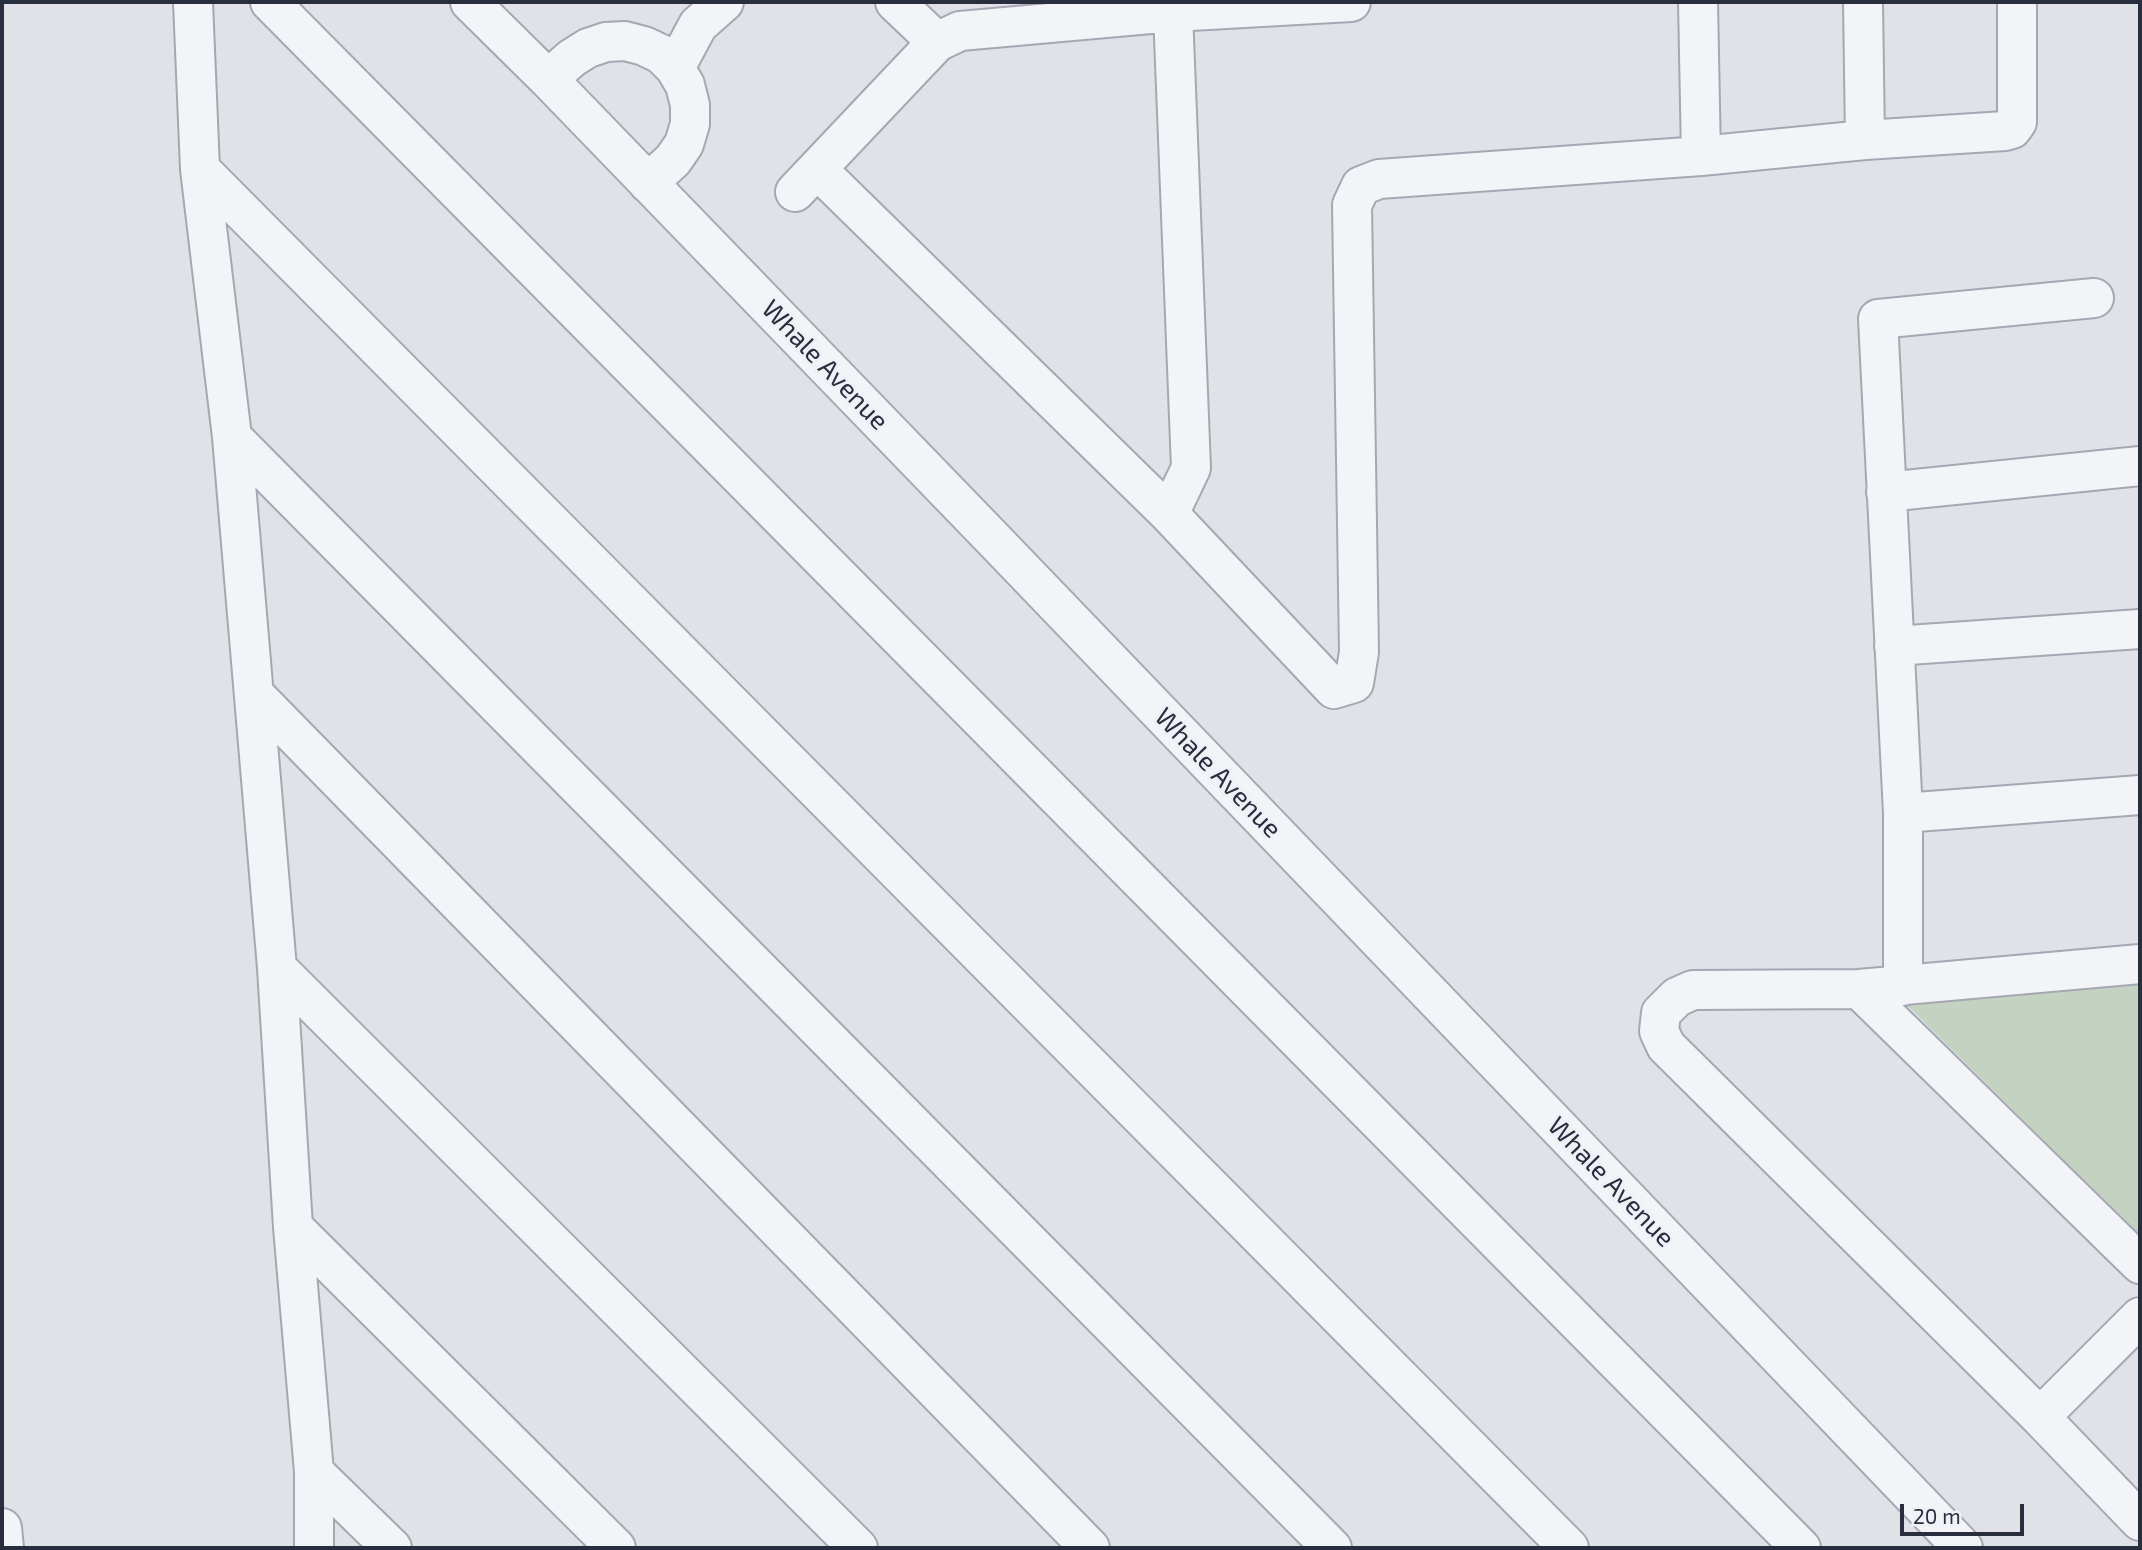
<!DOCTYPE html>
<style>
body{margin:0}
#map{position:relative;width:2142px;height:1550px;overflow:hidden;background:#e0e2e8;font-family:"Exo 2",sans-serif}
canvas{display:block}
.frame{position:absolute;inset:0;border:4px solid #292e3f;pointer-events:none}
.scale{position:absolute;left:1900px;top:1504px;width:124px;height:32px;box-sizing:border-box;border:4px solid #292e3f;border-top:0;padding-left:9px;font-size:21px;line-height:24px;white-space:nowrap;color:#292e3f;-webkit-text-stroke:5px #f0f1f6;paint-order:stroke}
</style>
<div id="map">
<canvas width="2142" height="1550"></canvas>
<div class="frame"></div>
<div class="scale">20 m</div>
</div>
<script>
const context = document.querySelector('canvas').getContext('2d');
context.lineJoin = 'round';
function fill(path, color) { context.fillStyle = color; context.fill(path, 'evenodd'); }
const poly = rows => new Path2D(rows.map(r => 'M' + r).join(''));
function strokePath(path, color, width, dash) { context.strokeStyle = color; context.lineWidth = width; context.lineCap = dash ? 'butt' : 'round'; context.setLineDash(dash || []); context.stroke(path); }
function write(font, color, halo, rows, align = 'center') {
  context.font = font + ' "Exo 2",sans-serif'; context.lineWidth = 6; context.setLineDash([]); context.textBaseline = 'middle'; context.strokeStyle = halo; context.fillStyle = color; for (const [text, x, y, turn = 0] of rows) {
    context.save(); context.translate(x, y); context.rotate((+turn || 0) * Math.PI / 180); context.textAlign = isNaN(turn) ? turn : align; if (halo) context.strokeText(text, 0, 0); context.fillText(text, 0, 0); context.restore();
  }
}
const green = poly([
 [2140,980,2140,1236,1906,1004]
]);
const street = poly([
 [193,2,200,169,232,437,277,968,293,1227,314,1472,314,1548],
 [270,2,1801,1548],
 [470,2,548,79,995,541,1963,1548],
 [895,2,937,42],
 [1698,2,1701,156],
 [1863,2,1865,140],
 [675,68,698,25,724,2],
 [548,79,572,58,588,48,606,42,625,41,644,46,661,54,675,68,685,85,690,105,690,124,684,144,673,160,648,183],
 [200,169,1569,1548],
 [817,169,1169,514,1334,689,1354,683,1359,652,1352,205,1361,186,1379,179,1701,156,1865,140,2005,131,2012,129,2017,122,2017,2],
 [795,192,937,42,960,31,1173,12,1351,2],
 [232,437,1332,1548],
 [1886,492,2140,466],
 [1169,514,1191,468,1173,12],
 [1894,646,2140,629],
 [254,694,1090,1548],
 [1903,813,2140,795],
 [2140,964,1859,989,1693,990,1677,997,1661,1013,1659,1031,1666,1046,2040,1417,2140,1521],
 [277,968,858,1548],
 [1903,986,1903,813,1878,319,2094,298],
 [1859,989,2140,1264],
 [293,1227,616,1548],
 [2040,1417,2140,1317],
 [314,1472,392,1548],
 [2,1528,4,1548]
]);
const streetNames = [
 ["Whale Avenue",825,365,46],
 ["Whale Avenue",1218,773,46],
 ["Whale Avenue",1611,1182,46]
];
fill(green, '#c4d2c2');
strokePath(street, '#a5a8b2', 42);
strokePath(street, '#f3f4f7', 38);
write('26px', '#292e3f', '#f0f1f6', streetNames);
</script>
